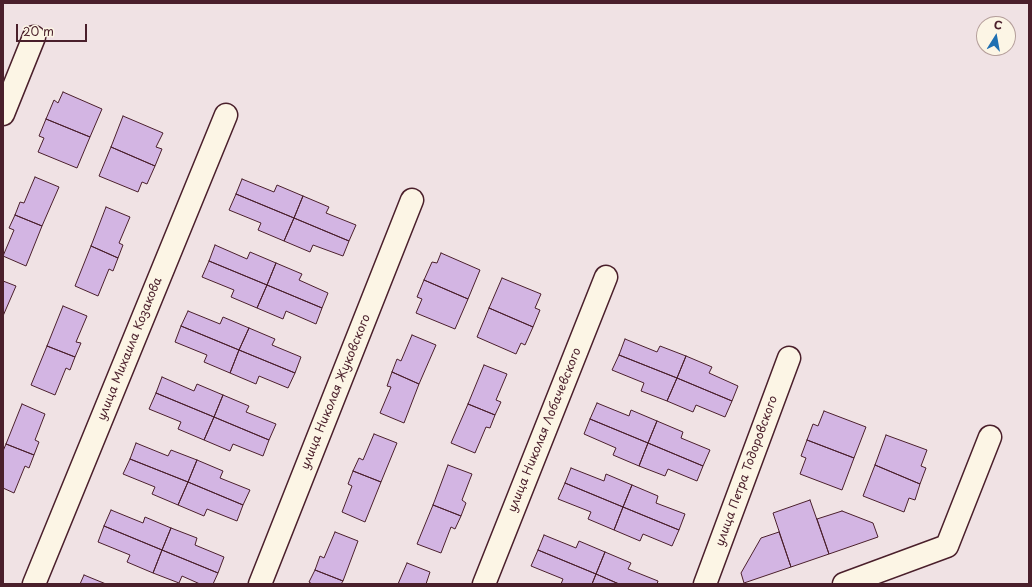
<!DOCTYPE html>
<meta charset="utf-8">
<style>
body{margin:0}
#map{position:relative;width:1032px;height:587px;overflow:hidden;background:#f0e2e4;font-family:"Playpen Sans",sans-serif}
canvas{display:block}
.frame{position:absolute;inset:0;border:4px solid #4a1f2b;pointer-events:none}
.north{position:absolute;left:976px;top:16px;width:40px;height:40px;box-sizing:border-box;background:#fcf5e5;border:1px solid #b59f9b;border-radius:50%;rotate:11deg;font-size:11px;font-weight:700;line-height:16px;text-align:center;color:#4a1f2b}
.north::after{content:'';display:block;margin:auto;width:14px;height:18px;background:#1f6fb2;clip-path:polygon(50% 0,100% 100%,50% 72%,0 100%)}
.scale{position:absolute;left:16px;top:24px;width:71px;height:18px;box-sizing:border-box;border:2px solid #4a1f2b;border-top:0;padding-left:5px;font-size:12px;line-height:14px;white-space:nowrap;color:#4a1f2b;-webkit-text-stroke:3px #fcf5e5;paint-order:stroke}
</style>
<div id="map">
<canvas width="1032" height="587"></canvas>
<div class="frame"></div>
<div class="north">С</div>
<div class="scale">20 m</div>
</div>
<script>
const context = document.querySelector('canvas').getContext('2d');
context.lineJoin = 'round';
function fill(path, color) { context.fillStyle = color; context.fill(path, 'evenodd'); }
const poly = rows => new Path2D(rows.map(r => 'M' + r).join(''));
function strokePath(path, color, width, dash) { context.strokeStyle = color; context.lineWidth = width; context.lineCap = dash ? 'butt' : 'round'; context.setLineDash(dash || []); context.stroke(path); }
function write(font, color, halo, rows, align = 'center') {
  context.font = font + ' "Playpen Sans",sans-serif'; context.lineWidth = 3; context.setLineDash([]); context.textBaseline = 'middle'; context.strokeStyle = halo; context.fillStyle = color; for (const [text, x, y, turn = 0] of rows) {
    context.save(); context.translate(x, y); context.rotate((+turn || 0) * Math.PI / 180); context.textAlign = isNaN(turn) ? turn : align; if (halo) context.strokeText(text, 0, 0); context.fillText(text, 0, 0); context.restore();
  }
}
const building = poly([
 [63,92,102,109,90,137,46,119,54,100,58,103,63,92],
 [123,116,163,133,156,147,162,149,155,166,111,147,123,116],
 [46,119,90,137,77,168,38,152,44,138,39,136,46,119],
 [111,147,155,166,147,184,142,182,138,192,99,176,111,147],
 [35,177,59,187,42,226,15,215,20,202,24,203,35,177],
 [242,179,274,192,277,185,303,196,294,218,236,194,242,179],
 [236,194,294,218,284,241,258,230,261,223,229,210,236,194],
 [303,196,329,207,326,213,356,225,349,241,294,218,303,196],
 [106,207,130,217,119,243,123,245,118,258,91,246,106,207],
 [15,215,42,226,26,266,3,256,14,230,9,228,15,215],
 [294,218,349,241,343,256,313,245,310,252,284,241,294,218],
 [215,245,247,259,250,252,276,263,267,285,209,261,215,245],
 [91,246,118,258,113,271,109,269,98,296,75,286,91,246],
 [441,253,480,270,468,299,424,280,432,262,437,263,441,253],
 [209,261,267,285,257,308,231,297,234,290,202,277,209,261],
 [276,263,302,274,299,280,328,293,322,308,267,285,276,263],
 [502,278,541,294,535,308,540,310,533,327,489,308,502,278],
 [424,280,468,299,455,329,416,313,422,299,417,297,424,280],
 [3,281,16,286,3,316,3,281],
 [267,285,322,308,316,324,286,311,283,319,257,308,267,285],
 [63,306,87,316,76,342,81,343,75,357,47,346,63,306],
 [489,308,533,327,525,345,521,343,516,354,477,337,489,308],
 [188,311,220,324,223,317,249,328,239,350,181,326,188,311],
 [181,326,239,350,230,373,204,362,207,355,175,342,181,326],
 [249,328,275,339,272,345,301,357,295,373,239,350,249,328],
 [412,335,436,345,419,384,392,372,397,359,401,361,412,335],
 [625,339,657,352,660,346,686,356,677,378,619,355,625,339],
 [47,346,75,357,70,370,66,368,55,395,31,385,47,346],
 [239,350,295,373,288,388,259,376,256,384,230,373,239,350],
 [619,355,677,378,667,401,641,391,644,383,612,370,619,355],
 [686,356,712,367,709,373,738,386,732,401,677,378,686,356],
 [484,365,507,374,496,400,501,402,495,415,468,404,484,365],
 [392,372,419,384,404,423,380,413,391,387,387,386,392,372],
 [162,377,194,391,197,384,223,395,214,417,156,393,162,377],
 [677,378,732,401,725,417,696,405,693,412,667,401,677,378],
 [156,393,214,417,204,440,178,429,181,422,149,409,156,393],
 [223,395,249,406,246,412,276,424,269,440,214,417,223,395],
 [597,403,629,416,631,410,657,421,648,443,590,419,597,403],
 [22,404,45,414,35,440,39,442,34,455,6,444,22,404],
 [468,404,495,415,490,428,486,427,475,453,451,443,468,404],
 [824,411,866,427,854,458,807,440,813,424,818,426,824,411],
 [214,417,269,440,263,456,233,444,230,451,204,440,214,417],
 [590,419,648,443,639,466,613,455,616,448,584,434,590,419],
 [657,421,683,432,681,438,710,450,703,466,648,443,657,421],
 [374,434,397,443,381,482,353,471,359,458,363,460,374,434],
 [886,435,927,450,921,466,926,468,920,484,875,465,886,435],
 [807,440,854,458,842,490,800,474,806,458,801,456,807,440],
 [136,443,168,456,171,450,197,460,188,482,130,459,136,443],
 [648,443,703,466,697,481,668,469,665,476,639,466,648,443],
 [6,444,34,455,29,468,25,466,14,493,3,488,3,451,6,444],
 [130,459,188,482,178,505,152,494,155,487,123,474,130,459],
 [197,460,223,471,220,478,250,490,243,505,188,482,197,460],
 [448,465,472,474,462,500,466,503,461,516,433,505,448,465],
 [875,465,920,484,915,500,909,498,904,512,863,496,875,465],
 [571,468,604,481,606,474,632,485,623,507,565,483,571,468],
 [353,471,381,482,365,522,342,512,352,486,348,484,353,471],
 [188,482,243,505,237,521,207,509,204,516,178,505,188,482],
 [565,483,623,507,614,530,588,519,591,512,558,499,565,483],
 [632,485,658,496,656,503,685,514,679,530,623,507,632,485],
 [810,500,829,554,791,567,773,513,810,500],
 [433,505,461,516,455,529,451,527,441,553,417,544,433,505],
 [623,507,679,530,672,546,643,534,640,541,614,530,623,507],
 [111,510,143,523,145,517,171,528,162,550,104,526,111,510],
 [842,511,873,523,878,537,829,554,817,519,842,511],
 [104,526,162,550,153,573,127,562,130,555,98,542,104,526],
 [171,528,197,538,195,545,224,557,218,573,162,550,171,528],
 [335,532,358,541,343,581,315,570,320,556,324,558,335,532],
 [779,532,791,567,744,583,741,573,761,538,779,532],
 [544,535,576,548,579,541,605,552,596,574,538,550,544,535],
 [162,550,218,573,213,584,200,584,182,576,179,583,153,573,162,550],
 [538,550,596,574,592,584,561,584,563,579,531,566,538,550],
 [605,552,631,563,628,569,658,581,657,584,619,584,596,574,605,552],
 [407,563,430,572,426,584,398,584,407,563],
 [315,570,343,581,341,584,312,584,309,582,315,570],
 [596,574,619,584,592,584,596,574],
 [84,575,106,584,80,584,84,575]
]);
const minor = poly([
 [3,114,34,37],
 [34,584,226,115],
 [260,584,412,200],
 [484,584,606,277],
 [705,584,789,358],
 [844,584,947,546,990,437]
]);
const streetNames = [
 ["улица Михаила Козакова",130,349,-68],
 ["улица Николая Жуковского",336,392,-68],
 ["улица Николая Лобачевского",545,430,-68],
 ["улица Петра Тодоровского",747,471,-70]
];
fill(building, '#d3b5e3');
strokePath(building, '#4a1f2b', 1);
strokePath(minor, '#4a1f2b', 25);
strokePath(minor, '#fcf5e5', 22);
write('12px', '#4a1f2b', '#fcf5e5', streetNames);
</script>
